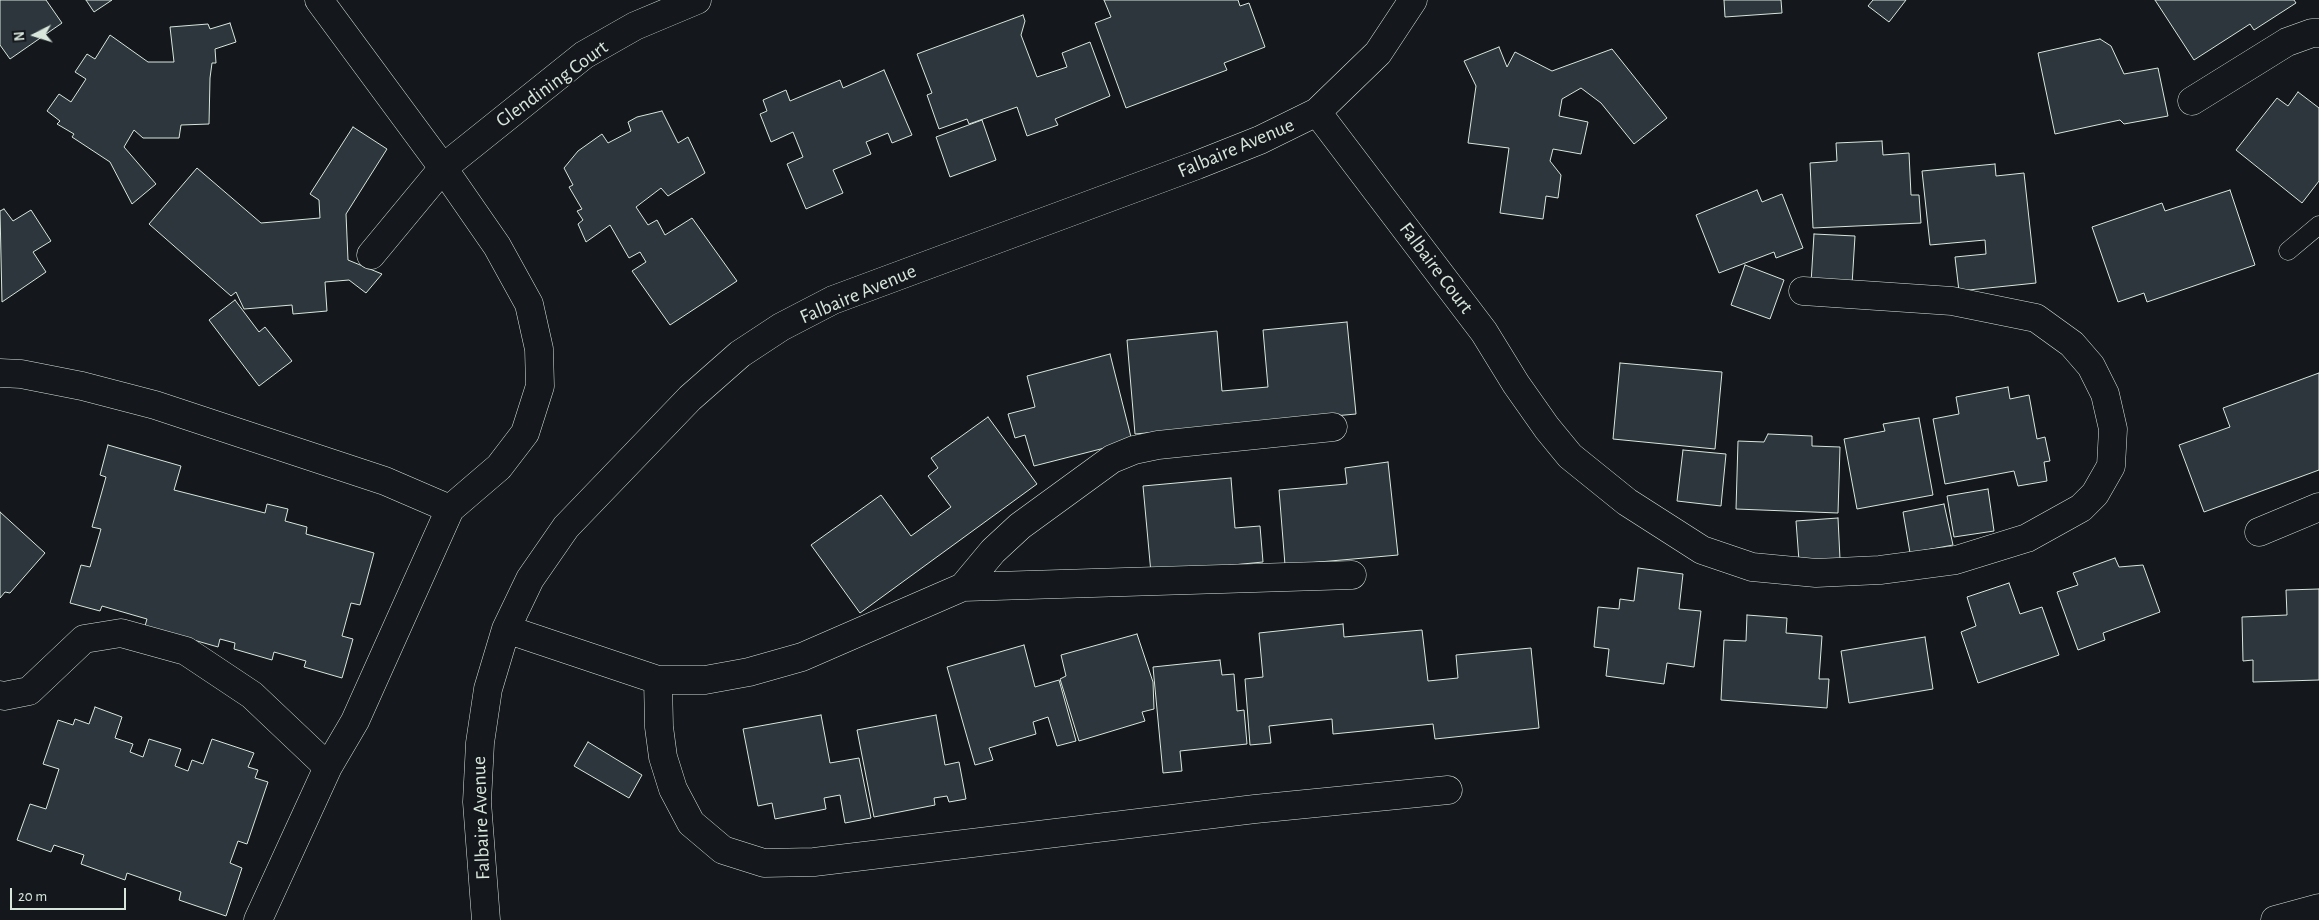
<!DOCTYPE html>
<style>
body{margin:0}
#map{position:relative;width:2319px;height:920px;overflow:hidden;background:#14181c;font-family:"Alegreya Sans",sans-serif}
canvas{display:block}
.north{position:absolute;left:10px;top:10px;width:50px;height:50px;-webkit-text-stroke:4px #14181c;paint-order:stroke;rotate:265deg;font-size:14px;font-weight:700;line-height:20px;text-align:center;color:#d8e6dc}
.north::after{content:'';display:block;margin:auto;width:18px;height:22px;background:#d8e6dc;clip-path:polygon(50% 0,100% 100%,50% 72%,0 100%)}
.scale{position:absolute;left:10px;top:888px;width:116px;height:22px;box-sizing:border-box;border:2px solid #d8e6dc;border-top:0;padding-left:6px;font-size:15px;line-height:18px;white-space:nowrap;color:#d8e6dc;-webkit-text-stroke:4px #14181c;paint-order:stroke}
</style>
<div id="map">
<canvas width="2319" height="920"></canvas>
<div class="north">N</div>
<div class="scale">20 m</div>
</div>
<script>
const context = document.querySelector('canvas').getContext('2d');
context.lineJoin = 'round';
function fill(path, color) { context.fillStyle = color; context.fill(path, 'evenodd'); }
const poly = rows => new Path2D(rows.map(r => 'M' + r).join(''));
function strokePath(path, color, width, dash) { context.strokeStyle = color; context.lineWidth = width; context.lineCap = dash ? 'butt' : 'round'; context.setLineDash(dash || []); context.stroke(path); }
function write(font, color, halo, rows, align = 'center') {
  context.font = font + ' "Alegreya Sans",sans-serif'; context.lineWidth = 4; context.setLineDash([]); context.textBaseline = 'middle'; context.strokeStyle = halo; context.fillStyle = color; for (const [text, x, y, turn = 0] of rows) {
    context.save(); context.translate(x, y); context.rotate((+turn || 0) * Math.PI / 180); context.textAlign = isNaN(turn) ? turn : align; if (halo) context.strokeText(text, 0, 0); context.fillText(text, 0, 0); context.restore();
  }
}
const building = poly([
 [0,0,46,0,62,23,10,59,0,45,0,0],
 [86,0,112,0,94,12,86,0],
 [1104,0,1238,0,1240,6,1249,3,1265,47,1224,63,1227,70,1126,108,1095,23,1111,17,1104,0],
 [1724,0,1781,0,1782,13,1725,17,1724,0],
 [1873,0,1906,0,1889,22,1868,6,1873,0],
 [2155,0,2294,0,2296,3,2254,30,2250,24,2194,60,2155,0],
 [1023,15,1025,21,1021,35,1037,77,1067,67,1062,53,1090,42,1110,96,1055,119,1058,125,1027,136,1017,107,969,124,967,119,939,129,927,95,932,93,917,54,1023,15],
 [230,23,236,42,215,49,216,63,212,63,210,78,209,124,181,125,179,138,143,138,134,130,124,147,156,184,132,204,110,162,72,137,74,134,57,124,60,121,47,111,59,94,71,102,86,79,75,72,87,54,95,59,110,35,148,62,174,62,170,27,208,24,210,29,230,23],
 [2100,39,2111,46,2124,74,2158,68,2168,116,2124,124,2120,120,2055,134,2038,53,2100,39],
 [1499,47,1507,67,1515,52,1552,71,1612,49,1667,118,1634,144,1601,103,1581,88,1562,99,1559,116,1588,122,1581,154,1553,149,1550,161,1561,175,1558,198,1546,196,1543,219,1500,213,1509,148,1468,143,1476,86,1464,61,1499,47],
 [884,70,912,135,892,143,888,133,866,142,871,154,833,170,843,193,806,209,787,164,803,157,793,132,771,142,760,114,767,111,763,100,786,90,790,101,840,80,843,88,884,70],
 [2298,92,2319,108,2319,181,2302,203,2236,150,2277,98,2288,106,2298,92],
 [662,111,678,143,688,137,705,173,668,196,661,188,636,207,648,225,657,220,665,235,692,218,737,281,670,325,632,271,646,262,640,252,629,258,610,225,586,242,578,224,583,220,577,211,582,209,569,187,573,185,564,168,578,151,602,134,608,143,631,131,628,122,637,117,662,111],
 [982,120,996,160,950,177,936,137,982,120],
 [353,127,387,149,346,214,348,260,382,274,366,293,349,280,325,282,327,311,293,314,292,305,244,309,236,292,231,296,149,224,197,168,261,223,320,218,319,200,310,194,353,127],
 [1882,141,1883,155,1909,153,1911,195,1919,195,1921,223,1813,228,1810,163,1837,161,1836,143,1882,141],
 [1995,164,1996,176,2024,173,2036,283,1959,291,1955,257,1986,254,1985,240,1930,245,1922,171,1995,164],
 [1757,190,1762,202,1782,194,1803,248,1776,258,1774,252,1719,273,1696,215,1757,190],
 [2230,190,2255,265,2147,302,2144,293,2118,302,2092,227,2162,203,2165,211,2230,190],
 [4,209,13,221,31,210,51,241,33,252,46,272,2,302,0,211,4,209],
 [1814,234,1855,236,1852,285,1811,283,1814,234],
 [1745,265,1784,280,1770,319,1731,305,1745,265],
 [235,300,259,332,265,327,292,361,259,386,209,320,235,300],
 [1347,322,1356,414,1135,434,1127,340,1217,331,1222,391,1268,387,1263,330,1347,322],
 [1110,354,1132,441,1034,466,1025,435,1015,438,1008,414,1035,407,1027,376,1110,354],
 [1620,363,1722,372,1715,449,1613,439,1620,363],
 [2319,373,2319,470,2204,512,2179,445,2230,427,2223,408,2319,373],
 [2008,387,2010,399,2029,395,2037,439,2045,437,2050,461,2044,462,2047,481,2018,486,2014,471,1945,484,1933,419,1959,414,1956,397,2008,387],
 [988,417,1037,484,860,613,811,545,881,495,911,536,951,507,928,476,938,468,931,458,988,417],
 [1919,418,1933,495,1857,509,1844,439,1885,431,1883,424,1919,418],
 [1768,434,1812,436,1812,446,1840,447,1838,513,1736,509,1738,441,1764,442,1768,434],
 [108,445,181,466,174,490,265,513,267,504,288,509,285,521,307,527,306,534,374,553,360,605,351,603,342,636,353,639,342,678,304,667,306,661,274,652,272,660,234,649,235,643,220,639,218,647,145,626,147,619,102,606,100,611,70,603,81,565,90,567,101,529,92,527,106,477,100,475,108,445],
 [1683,450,1726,454,1721,506,1677,501,1683,450],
 [1388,462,1398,555,1285,565,1279,490,1347,484,1345,468,1388,462],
 [1231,478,1235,528,1260,526,1263,562,1151,573,1143,486,1231,478],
 [1988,489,1994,531,1954,537,1947,496,1988,489],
 [1944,504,1953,545,1910,553,1903,512,1944,504],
 [0,512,45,553,10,593,5,592,0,598,0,512],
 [1838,518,1840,559,1799,561,1796,521,1838,518],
 [2115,558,2119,567,2143,565,2160,612,2103,633,2105,640,2078,650,2057,592,2078,585,2073,573,2115,558],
 [1638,568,1683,574,1679,609,1701,611,1694,667,1667,663,1664,684,1606,676,1609,649,1594,647,1598,607,1619,609,1620,599,1634,601,1638,568],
 [2009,583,2020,614,2042,607,2059,655,1978,683,1961,632,1976,626,1967,597,2009,583],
 [2319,589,2319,680,2253,682,2253,660,2243,661,2242,617,2287,615,2286,590,2319,589],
 [1747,615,1787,618,1786,633,1822,636,1819,679,1829,679,1827,708,1721,700,1724,640,1746,641,1747,615],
 [1343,624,1344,637,1422,630,1428,681,1458,678,1456,655,1531,648,1539,728,1435,739,1433,724,1333,734,1332,719,1269,726,1271,743,1250,745,1245,679,1263,677,1259,633,1343,624],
 [1137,634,1153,682,1154,709,1142,712,1145,721,1079,741,1060,679,1066,676,1061,655,1137,634],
 [1925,637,1933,689,1849,703,1841,651,1925,637],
 [1024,645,1035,687,1059,680,1076,741,1057,746,1048,717,1033,722,1036,734,989,748,993,760,975,765,947,667,1024,645],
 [1220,660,1222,675,1234,674,1237,711,1244,710,1247,744,1180,751,1182,771,1163,773,1153,667,1220,660],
 [95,707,122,717,115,738,133,744,130,752,143,757,149,739,181,749,175,766,188,771,192,760,203,764,212,739,254,753,248,767,258,770,255,778,268,782,247,844,238,841,230,863,242,868,226,916,179,900,181,892,127,873,125,880,81,864,84,855,54,845,51,852,17,840,30,804,46,809,59,769,43,764,58,720,73,725,75,719,89,724,95,707],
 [821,715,830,763,859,758,871,818,845,823,840,795,824,798,826,809,775,819,772,803,758,806,743,729,821,715],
 [936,715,945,765,959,762,966,799,949,802,947,796,934,798,935,805,874,817,857,730,936,715],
 [588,742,642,775,629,798,574,766,588,742]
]);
const lane = poly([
 [2288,251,2319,225]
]);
const street = poly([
 [2192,101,2287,42,2312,33,2319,33],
 [1317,112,1484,332,1516,384,1547,428,1570,456,1627,502,1702,550,1752,567,1816,573,1880,570,1956,560,2027,538,2081,508,2095,494,2111,466,2113,429,2105,394,2091,366,2072,344,2036,318,1952,301,1803,291],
 [371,255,443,168,584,55,635,26,697,0],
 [0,373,21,374,82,386,155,405,385,481,450,509],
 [2259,532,2319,507],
 [963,587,1352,575],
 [506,629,658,680,659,727,663,757,673,789,691,823,723,850,764,863,814,862,1255,809,1448,790],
 [658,680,705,680,749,672,802,657,963,587,993,551,1020,526,1112,459,1134,450,1158,445,1333,427],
 [0,695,4,696,29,691,84,639,121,633,186,651,252,695,328,767],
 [258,920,328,767,355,721,450,509,499,467,525,433,540,386,539,349,529,304,497,246,443,168,319,0],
 [486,920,477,802,480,743,488,689,506,629,530,579,566,527,690,398,740,354,781,327,833,300,1197,165,1260,140,1317,112,1378,53,1413,0]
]);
const secondary = poly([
 [2275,920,2319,908]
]);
const streetNames = [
 ["Glendining Court",552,84,-36],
 ["Falbaire Avenue",1236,148,-23],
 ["Falbaire Court",1436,268,53],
 ["Falbaire Avenue",858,294,-23],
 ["Falbaire Avenue",481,818,-92]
];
fill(building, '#2c363c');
strokePath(building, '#d8e6dc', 1);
strokePath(lane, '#d8e6dc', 19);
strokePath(street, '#d8e6dc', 29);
strokePath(secondary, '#d8e6dc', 29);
strokePath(lane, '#14181c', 18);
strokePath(street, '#14181c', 28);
strokePath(secondary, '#14181c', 28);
write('20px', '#d8e6dc', '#14181c', streetNames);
</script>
